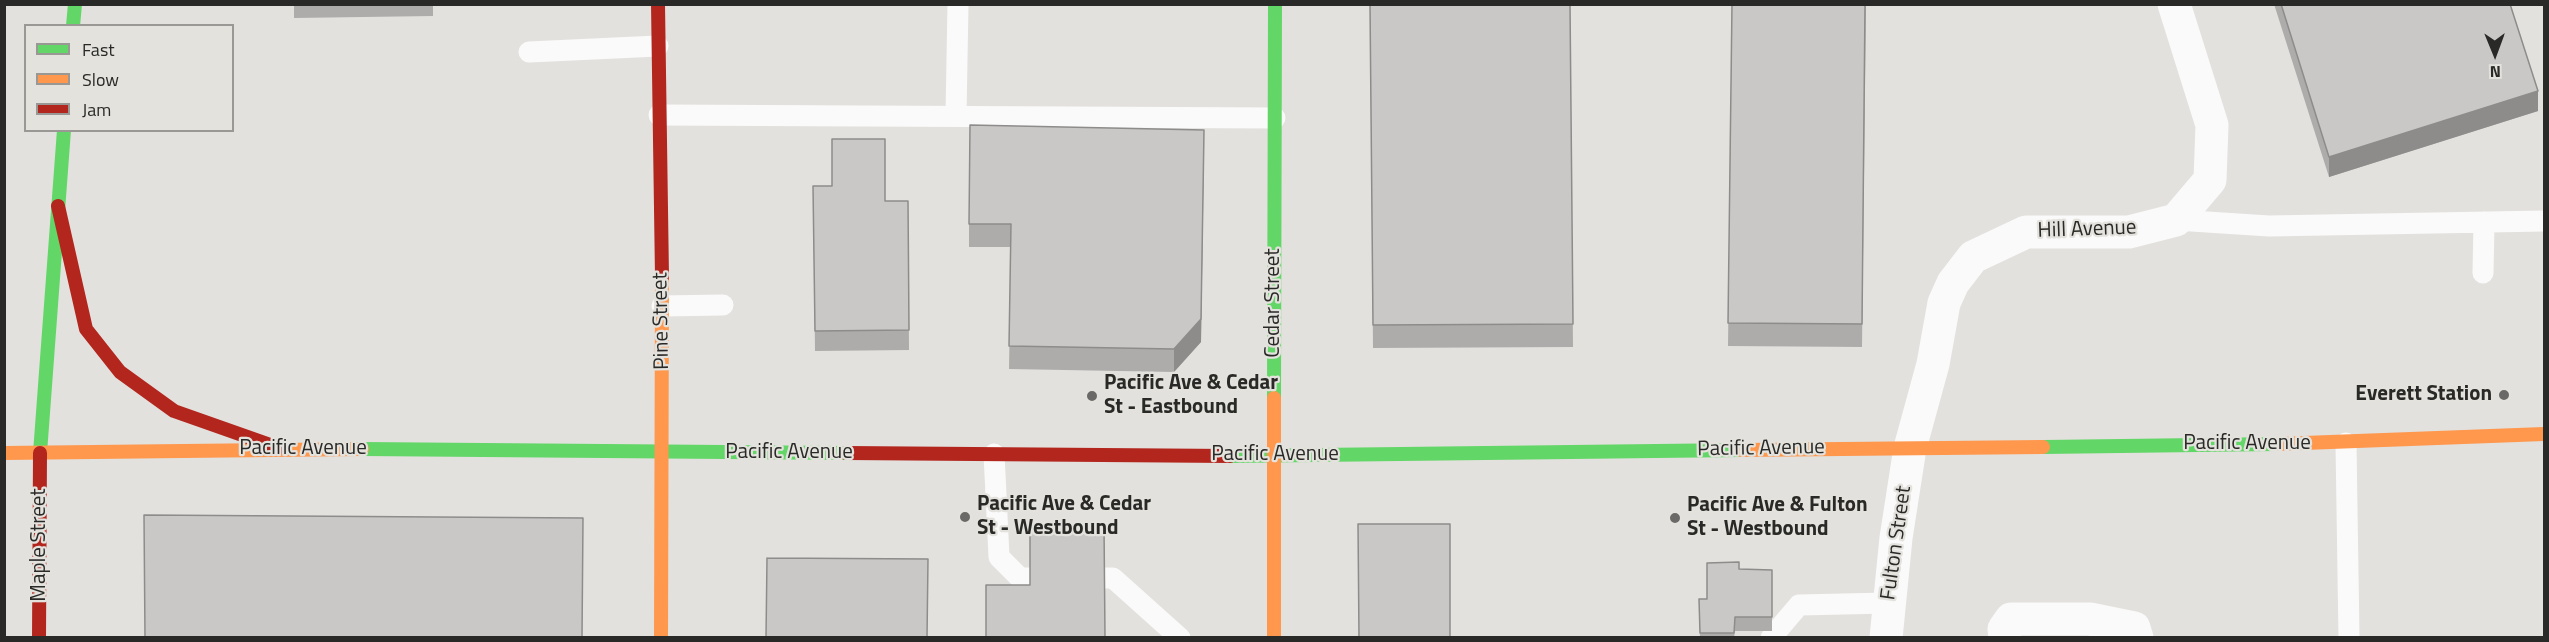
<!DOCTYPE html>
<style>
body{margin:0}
#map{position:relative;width:2549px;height:642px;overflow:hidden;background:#e3e1de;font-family:"Titillium Web",sans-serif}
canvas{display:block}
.frame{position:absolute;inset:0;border:6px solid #292927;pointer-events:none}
.legend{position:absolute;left:24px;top:24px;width:210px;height:108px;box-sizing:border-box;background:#e4e2dd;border:2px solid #999894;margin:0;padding:8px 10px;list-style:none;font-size:18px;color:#292927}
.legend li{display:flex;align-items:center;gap:12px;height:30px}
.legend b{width:30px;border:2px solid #999894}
.north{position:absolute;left:2465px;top:24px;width:60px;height:60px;-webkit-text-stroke:4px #e4e2dd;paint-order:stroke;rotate:179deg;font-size:16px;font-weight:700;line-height:24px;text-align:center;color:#292927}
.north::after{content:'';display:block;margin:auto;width:21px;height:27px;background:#292927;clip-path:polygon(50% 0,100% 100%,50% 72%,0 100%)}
</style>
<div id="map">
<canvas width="2549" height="642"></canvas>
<div class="frame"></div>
<ul class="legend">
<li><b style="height:8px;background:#63d668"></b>Fast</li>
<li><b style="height:8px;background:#ff974d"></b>Slow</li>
<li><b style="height:8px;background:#b3261e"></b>Jam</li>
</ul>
<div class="north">N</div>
</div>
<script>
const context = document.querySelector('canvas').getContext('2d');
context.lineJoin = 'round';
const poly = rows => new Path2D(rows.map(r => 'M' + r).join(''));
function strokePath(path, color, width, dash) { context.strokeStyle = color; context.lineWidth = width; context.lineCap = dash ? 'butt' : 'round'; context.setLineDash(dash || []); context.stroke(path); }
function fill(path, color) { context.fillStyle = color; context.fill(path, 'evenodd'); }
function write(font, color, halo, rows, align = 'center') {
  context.font = font + ' "Titillium Web",sans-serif'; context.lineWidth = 4.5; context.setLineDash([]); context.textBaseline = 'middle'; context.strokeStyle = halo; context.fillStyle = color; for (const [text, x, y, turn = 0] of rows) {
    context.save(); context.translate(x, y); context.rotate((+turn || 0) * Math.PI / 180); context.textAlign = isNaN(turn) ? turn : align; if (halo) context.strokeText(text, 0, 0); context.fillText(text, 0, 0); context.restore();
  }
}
const lane = poly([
 [529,52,658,46],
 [659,115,1275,118],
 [956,116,958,4],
 [2176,220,2269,226,2544,221],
 [2483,273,2484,222],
 [662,306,723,305],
 [2346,443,2349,638],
 [994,454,999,557,1020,578,1113,578,1180,638],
 [1771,638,1799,605,1888,603]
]);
const street = poly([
 [1886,638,1896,538,1910,448,1933,364,1944,303,1953,283,1973,257,2026,232,2129,232,2176,220,2210,180,2212,125,2174,4],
 [2005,638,2004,629,2011,619,2090,619,2134,628,2137,638]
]);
const fast = poly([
 [73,26,75,4],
 [1274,398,1275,4],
 [2043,447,2277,444],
 [362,449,846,453],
 [40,453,64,130],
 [1230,456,1741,450]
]);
const slow = poly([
 [2277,444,2544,434],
 [1741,450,2043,447],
 [4,453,362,449],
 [661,638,662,277],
 [1274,638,1274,398]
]);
const jam = poly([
 [658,4,662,277],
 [58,206,86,329,120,372,174,411,279,448],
 [846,453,1230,456],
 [39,638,40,453]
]);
const wall = poly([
 [294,4,433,4,433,16,294,18],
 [1370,4,1570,4,1573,347,1373,348],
 [1732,4,1866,4,1862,347,1728,346],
 [2274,4,2510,4,2538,111,2329,177],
 [1204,153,1201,342,1174,372,1009,369,1011,247,969,247,969,224],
 [813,186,885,201,908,201,909,350,815,351],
 [1739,569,1772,570,1772,631,1735,631,1734,638,1700,638,1699,599,1707,599]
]);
const shadedWall = poly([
 [2538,91,2538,111,2329,177,2329,157],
 [1204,130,1201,342,1174,372,1174,349]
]);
const building = poly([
 [1370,4,1570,4,1573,324,1373,325,1370,4],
 [1732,4,1865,4,1862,324,1728,323,1732,4],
 [2281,4,2510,4,2538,91,2329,157,2281,4],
 [970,125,1204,130,1201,319,1174,349,1009,346,1011,224,969,224,970,125],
 [832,139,885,139,885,201,908,201,909,330,815,331,813,186,832,186,832,139],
 [144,515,583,518,582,638,145,638,144,515],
 [1358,524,1450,524,1450,638,1359,638,1358,524],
 [1030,525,1104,525,1105,638,986,638,986,585,1030,585,1030,525],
 [767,558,928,559,927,638,766,638,767,558],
 [1739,562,1739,569,1772,570,1772,617,1735,617,1734,633,1700,633,1699,599,1707,599,1707,563,1739,562]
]);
const markers = [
 [2504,395,6,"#6a6967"],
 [1092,396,6,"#6a6967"],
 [965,517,6,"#6a6967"],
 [1675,518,6,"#6a6967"]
];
const streetNames = [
 ["Hill Avenue",2087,230,-2],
 ["Cedar Street",1274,303,-90],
 ["Pine Street",662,321,-91],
 ["Pacific Avenue",2247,444],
 ["Pacific Avenue",303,449],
 ["Pacific Avenue",1761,449,-1],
 ["Pacific Avenue",789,453],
 ["Pacific Avenue",1275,455],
 ["Fulton Street",1897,543,-82],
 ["Maple Street",40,545,-90]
];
const poiNames = [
 ["Pacific Ave & Cedar",1104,384],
 ["St - Eastbound",1104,408],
 ["Everett Station",2492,395,"right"],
 ["Pacific Ave & Cedar",977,505],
 ["St - Westbound",977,529],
 ["Pacific Ave & Fulton",1687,506],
 ["St - Westbound",1687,530]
];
strokePath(lane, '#fbfafa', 21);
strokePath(street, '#fbfafa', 33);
strokePath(fast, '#63d668', 14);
strokePath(slow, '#ff974d', 14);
strokePath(jam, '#b3261e', 14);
fill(wall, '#aeacab');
fill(shadedWall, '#8d8c8b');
fill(building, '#cac8c7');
strokePath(building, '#8d8c8b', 1.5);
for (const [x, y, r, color] of markers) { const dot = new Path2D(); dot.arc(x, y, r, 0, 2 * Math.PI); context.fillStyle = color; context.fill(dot); strokePath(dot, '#e4e2dd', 2); }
write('21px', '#292927', '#e4e2dd', streetNames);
write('bold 21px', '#292927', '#e4e2dd', poiNames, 'left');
</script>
